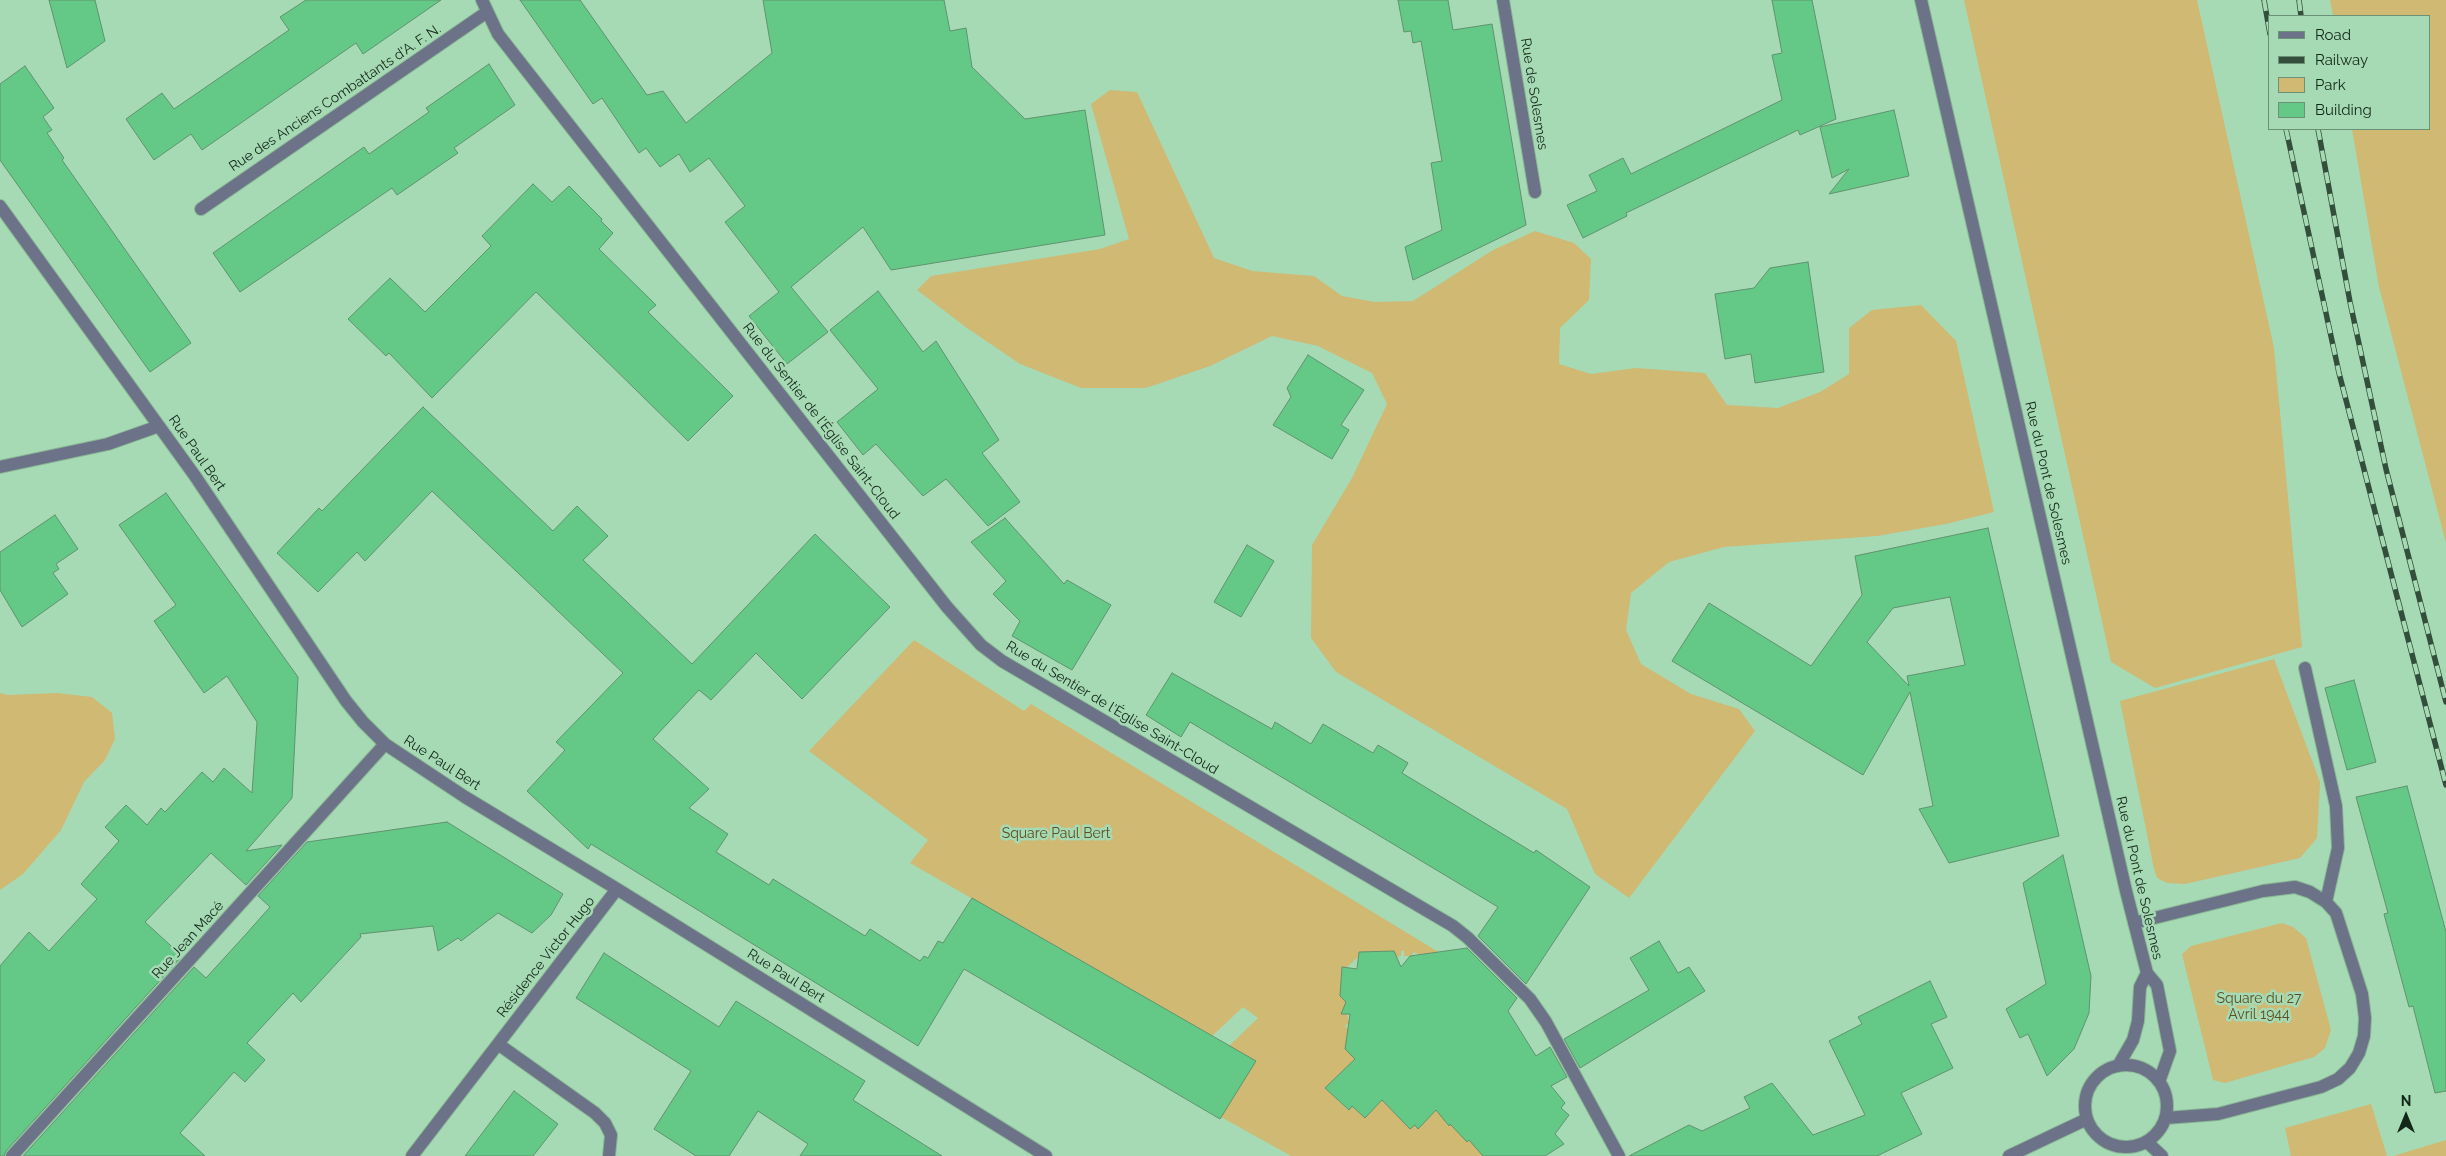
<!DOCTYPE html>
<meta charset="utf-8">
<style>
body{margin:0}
#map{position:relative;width:2446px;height:1156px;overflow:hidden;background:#a6dab4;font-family:Raleway,sans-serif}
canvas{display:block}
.legend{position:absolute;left:2268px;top:15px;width:162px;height:115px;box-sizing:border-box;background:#a6dab4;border:1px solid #6b9276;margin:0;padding:6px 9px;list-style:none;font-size:15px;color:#132719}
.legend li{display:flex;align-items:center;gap:10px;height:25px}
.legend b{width:25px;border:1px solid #6b9276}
.north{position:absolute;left:2381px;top:1091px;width:50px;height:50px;-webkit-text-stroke:4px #a6dab4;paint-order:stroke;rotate:0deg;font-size:14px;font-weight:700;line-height:20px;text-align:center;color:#132719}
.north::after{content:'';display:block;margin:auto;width:18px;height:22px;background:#132719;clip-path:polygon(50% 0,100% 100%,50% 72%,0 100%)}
</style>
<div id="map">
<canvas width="2446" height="1156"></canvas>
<ul class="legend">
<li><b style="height:6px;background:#6c7287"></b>Road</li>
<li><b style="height:6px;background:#334e3b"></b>Railway</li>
<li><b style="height:14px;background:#cfb973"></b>Park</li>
<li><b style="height:14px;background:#64c986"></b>Building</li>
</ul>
<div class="north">N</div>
</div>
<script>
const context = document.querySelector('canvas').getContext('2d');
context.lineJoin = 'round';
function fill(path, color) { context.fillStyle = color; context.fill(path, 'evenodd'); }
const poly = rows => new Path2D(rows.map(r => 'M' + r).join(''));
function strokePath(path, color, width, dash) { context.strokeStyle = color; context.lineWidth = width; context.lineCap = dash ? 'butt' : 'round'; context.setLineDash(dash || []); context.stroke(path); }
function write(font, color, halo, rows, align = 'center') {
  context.font = font + ' Raleway,sans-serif'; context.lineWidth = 5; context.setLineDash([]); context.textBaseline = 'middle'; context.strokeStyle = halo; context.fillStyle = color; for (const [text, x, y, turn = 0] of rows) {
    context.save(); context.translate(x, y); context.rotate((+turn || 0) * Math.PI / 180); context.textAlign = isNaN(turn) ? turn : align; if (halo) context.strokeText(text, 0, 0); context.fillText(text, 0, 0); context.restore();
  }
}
const green = poly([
 [1964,0,2197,0,2274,348,2302,647,2155,688,2111,662],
 [2330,0,2446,0,2446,543,2379,287,2352,129,2430,129,2430,16,2333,16],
 [1110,90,1137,92,1214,258,1252,271,1314,276,1342,296,1375,302,1413,301,1493,250,1535,231,1574,243,1591,259,1589,300,1560,328,1559,364,1591,374,1636,368,1705,373,1727,405,1778,408,1820,392,1849,374,1849,328,1872,310,1921,305,1956,341,1994,512,1946,524,1877,536,1724,547,1669,562,1631,593,1626,630,1641,664,1691,694,1739,709,1755,731,1629,898,1595,874,1567,809,1336,672,1311,638,1312,545,1352,478,1387,404,1372,373,1318,346,1272,336,1210,366,1146,388,1081,388,1020,364,967,328,917,290,931,276,1100,249,1129,239,1091,104],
 [914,640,1024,711,1031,704,1445,956,1431,953,1427,954,1426,958,1414,952,1411,956,1404,956,1404,951,1401,951,1401,956,1397,957,1363,956,1362,952,1359,952,1358,957,1347,967,1342,967,1350,1005,1341,1014,1347,1014,1349,1023,1345,1026,1348,1030,1355,1059,1326,1088,1348,1110,1352,1106,1365,1118,1380,1102,1369,1089,1418,1128,1433,1107,1447,1119,1445,1122,1448,1126,1452,1122,1466,1136,1463,1138,1467,1142,1470,1139,1485,1154,1483,1156,1291,1156,1221,1117,1226,1108,1229,1046,1258,1018,1243,1007,1212,1036,910,863,928,840,809,751],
 [2274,659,2320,782,2317,838,2300,858,2185,884,2167,883,2157,878,2154,869,2120,701],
 [0,693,8,695,57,693,92,697,112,713,115,739,105,760,84,782,61,830,23,874,0,890],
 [2282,923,2293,927,2306,938,2331,1030,2325,1048,2314,1057,2225,1083,2213,1080,2182,954,2191,946],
 [2371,1104,2387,1156,2291,1156,2285,1128],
 [2446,1140,2446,1156,2393,1156]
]);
const building = poly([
 [49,0,95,0,105,41,67,68,49,0],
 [306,0,441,0,363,54,356,43,202,150,191,134,154,160,126,119,162,93,174,109,289,30,280,17,306,0],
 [520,0,580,0,647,95,663,91,686,123,772,53,763,0,944,0,950,31,966,28,972,67,1025,119,1085,110,1105,235,891,270,863,227,791,287,828,332,787,364,749,316,779,292,725,222,745,206,709,158,690,172,679,154,660,167,646,148,639,153,602,98,593,104,520,0],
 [1398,0,1448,0,1453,30,1492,24,1526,225,1413,280,1405,247,1442,230,1431,163,1442,161,1421,41,1413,43,1411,31,1404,32,1398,0],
 [1772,0,1812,0,1836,119,1800,135,1798,130,1626,213,1627,216,1583,238,1567,205,1597,191,1589,175,1623,158,1631,174,1782,100,1772,55,1782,53,1772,0],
 [489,64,515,105,454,148,458,153,397,195,392,188,240,292,213,253,364,147,369,154,429,112,426,108,489,64],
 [25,66,54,108,43,117,52,130,47,133,64,158,62,160,191,343,150,372,0,160,0,84,25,66],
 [1894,110,1909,176,1829,194,1849,169,1832,178,1820,127,1894,110],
 [533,184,552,202,569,186,602,219,601,221,613,233,599,249,656,305,648,312,733,396,688,441,536,292,432,398,389,353,386,356,348,319,390,278,425,312,491,246,482,236,533,184],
 [1808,262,1824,372,1755,383,1751,354,1725,359,1715,294,1754,288,1770,268,1808,262],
 [878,291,923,352,936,341,999,440,982,453,1020,502,988,526,946,479,923,496,876,444,863,455,837,422,878,389,830,330,878,291],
 [1308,355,1364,390,1341,425,1349,430,1332,459,1273,425,1291,397,1287,388,1308,355],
 [423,407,553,531,577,506,608,536,583,560,692,664,815,534,890,607,802,699,756,653,711,700,699,690,653,739,709,789,689,808,728,834,716,852,769,885,773,879,865,936,870,929,920,961,924,956,928,958,938,941,943,943,972,898,1256,1061,1220,1119,964,969,918,1046,591,844,588,849,527,791,565,750,556,742,623,673,432,491,365,561,357,552,318,592,277,553,319,508,322,511,423,407],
 [166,493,298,677,292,798,246,851,282,845,246,885,211,853,145,922,182,956,6,1151,4,1156,0,1156,0,966,29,932,49,951,97,899,81,884,119,841,105,827,126,805,147,825,161,808,165,812,202,772,213,782,224,768,252,793,257,722,227,676,204,693,183,663,154,621,176,605,119,525,166,493],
 [55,515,78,549,56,564,59,569,53,573,68,594,22,627,0,590,0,552,55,515],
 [1005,518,1064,584,1067,580,1111,605,1072,670,1012,636,1020,621,993,594,1006,581,971,542,1005,518],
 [1988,528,2059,836,1949,863,1919,809,1933,806,1910,692,1863,775,1672,661,1709,603,1811,666,1862,595,1855,556,1988,528],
 [1950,597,1965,665,1907,676,1909,686,1867,642,1893,608,1950,597],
 [1247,545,1274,561,1241,617,1214,602,1247,545],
 [1172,673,1272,729,1275,722,1311,744,1323,724,1373,753,1378,745,1408,763,1402,773,1534,853,1536,850,1590,887,1526,984,1478,936,1498,907,1190,722,1181,737,1146,715,1172,673],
 [2354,680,2376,762,2347,770,2325,688,2354,680],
 [2407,786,2446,932,2446,1091,2435,1093,2413,1006,2409,1007,2384,914,2388,913,2356,797,2407,786],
 [447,822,563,894,551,915,532,933,498,913,461,941,458,938,438,951,433,926,360,934,361,937,301,1002,293,993,247,1043,265,1060,245,1082,234,1072,180,1133,205,1156,23,1156,194,967,206,978,247,933,270,907,258,896,307,842,447,822],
 [2063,855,2091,976,2089,1013,2074,1049,2047,1076,2028,1034,2020,1038,2006,1009,2046,984,2023,883,2063,855],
 [1659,941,1678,973,1689,967,1705,991,1580,1068,1564,1039,1649,990,1630,958,1659,941],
 [1467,948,1517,998,1508,1011,1536,1056,1550,1047,1567,1077,1551,1086,1565,1103,1561,1108,1569,1115,1555,1134,1564,1144,1545,1156,1483,1156,1469,1140,1467,1142,1450,1124,1449,1126,1436,1110,1418,1129,1415,1125,1410,1129,1382,1100,1365,1118,1352,1106,1349,1110,1325,1088,1355,1059,1345,1049,1350,1014,1341,1014,1346,1002,1340,996,1342,967,1357,969,1359,952,1394,951,1401,967,1410,956,1467,948],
 [604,953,719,1027,736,1001,865,1081,853,1100,942,1156,800,1156,808,1144,758,1111,729,1156,696,1156,654,1129,691,1071,576,998,604,953],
 [1930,981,1947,1017,1931,1024,1953,1068,1901,1093,1922,1134,1877,1156,1629,1156,1689,1125,1702,1131,1750,1108,1744,1097,1772,1083,1813,1135,1865,1115,1829,1041,1862,1024,1858,1017,1930,981],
 [514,1091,558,1124,533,1156,465,1156,514,1091]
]);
const minor = poly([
 [482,0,498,34,512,52,947,607,981,645,1002,661,1453,926,1468,938,1530,999,1546,1022,1619,1156],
 [1503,0,1535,192],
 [1921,0,2126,891,2147,973,2157,985,2170,1051,2159,1082],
 [0,206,195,476,346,701,363,722,385,744,465,797,617,889,1046,1156],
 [201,209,487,12],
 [0,467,108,444,159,426],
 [2305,668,2336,806,2338,848,2326,902],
 [2134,923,2263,891,2295,887,2310,892,2326,902,2336,913,2362,994,2365,1018,2364,1036,2359,1053,2350,1068,2338,1079,2321,1087,2218,1114,2166,1118],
 [498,1044,595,1113,605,1123,611,1135,609,1156],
 '2085 1106a41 41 0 1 1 82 0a41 41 0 1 1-82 0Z',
 [2118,1066,2133,1040,2138,1021,2140,987,2147,973],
 [2147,1142,2162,1156],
 [12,1156,385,744],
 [412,1156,617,889],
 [2009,1156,2087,1119]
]);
const rail = poly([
 [2264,0,2270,34],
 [2299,0,2301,16],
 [2286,129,2339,373,2446,785],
 [2318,129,2350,302,2386,469,2446,702]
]);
const streetNames = [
 ["Rue de Solesmes",1534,94,81],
 ["Rue des Anciens Combattants d'A. F. N.",335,98,-34],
 ["Rue du Sentier de l'Église Saint-Cloud",821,421,52],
 ["Rue Paul Bert",197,453,55],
 ["Rue du Pont de Solesmes",2048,483,77],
 ["Rue du Sentier de l'Église Saint-Cloud",1112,708,31],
 ["Rue Paul Bert",442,763,33],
 ["Rue du Pont de Solesmes",2139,878,77],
 ["Rue Jean Macé",188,940,-48],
 ["Résidence Victor Hugo",546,957,-52],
 ["Rue Paul Bert",786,976,32]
];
const parkNames = [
 ["Square Paul Bert",1056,834],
 ["Square du 27",2259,999],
 ["Avril 1944",2259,1015]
];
fill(green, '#cfb973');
fill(building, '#64c986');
strokePath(building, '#60926e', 1);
strokePath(minor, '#89b695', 14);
strokePath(minor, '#6c7287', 12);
strokePath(rail, '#334e3b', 5.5);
strokePath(rail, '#a6dab4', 4, [11]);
write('14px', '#132719', '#a6dab4', streetNames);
write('14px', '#5c4e20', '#a6dab4', parkNames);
</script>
